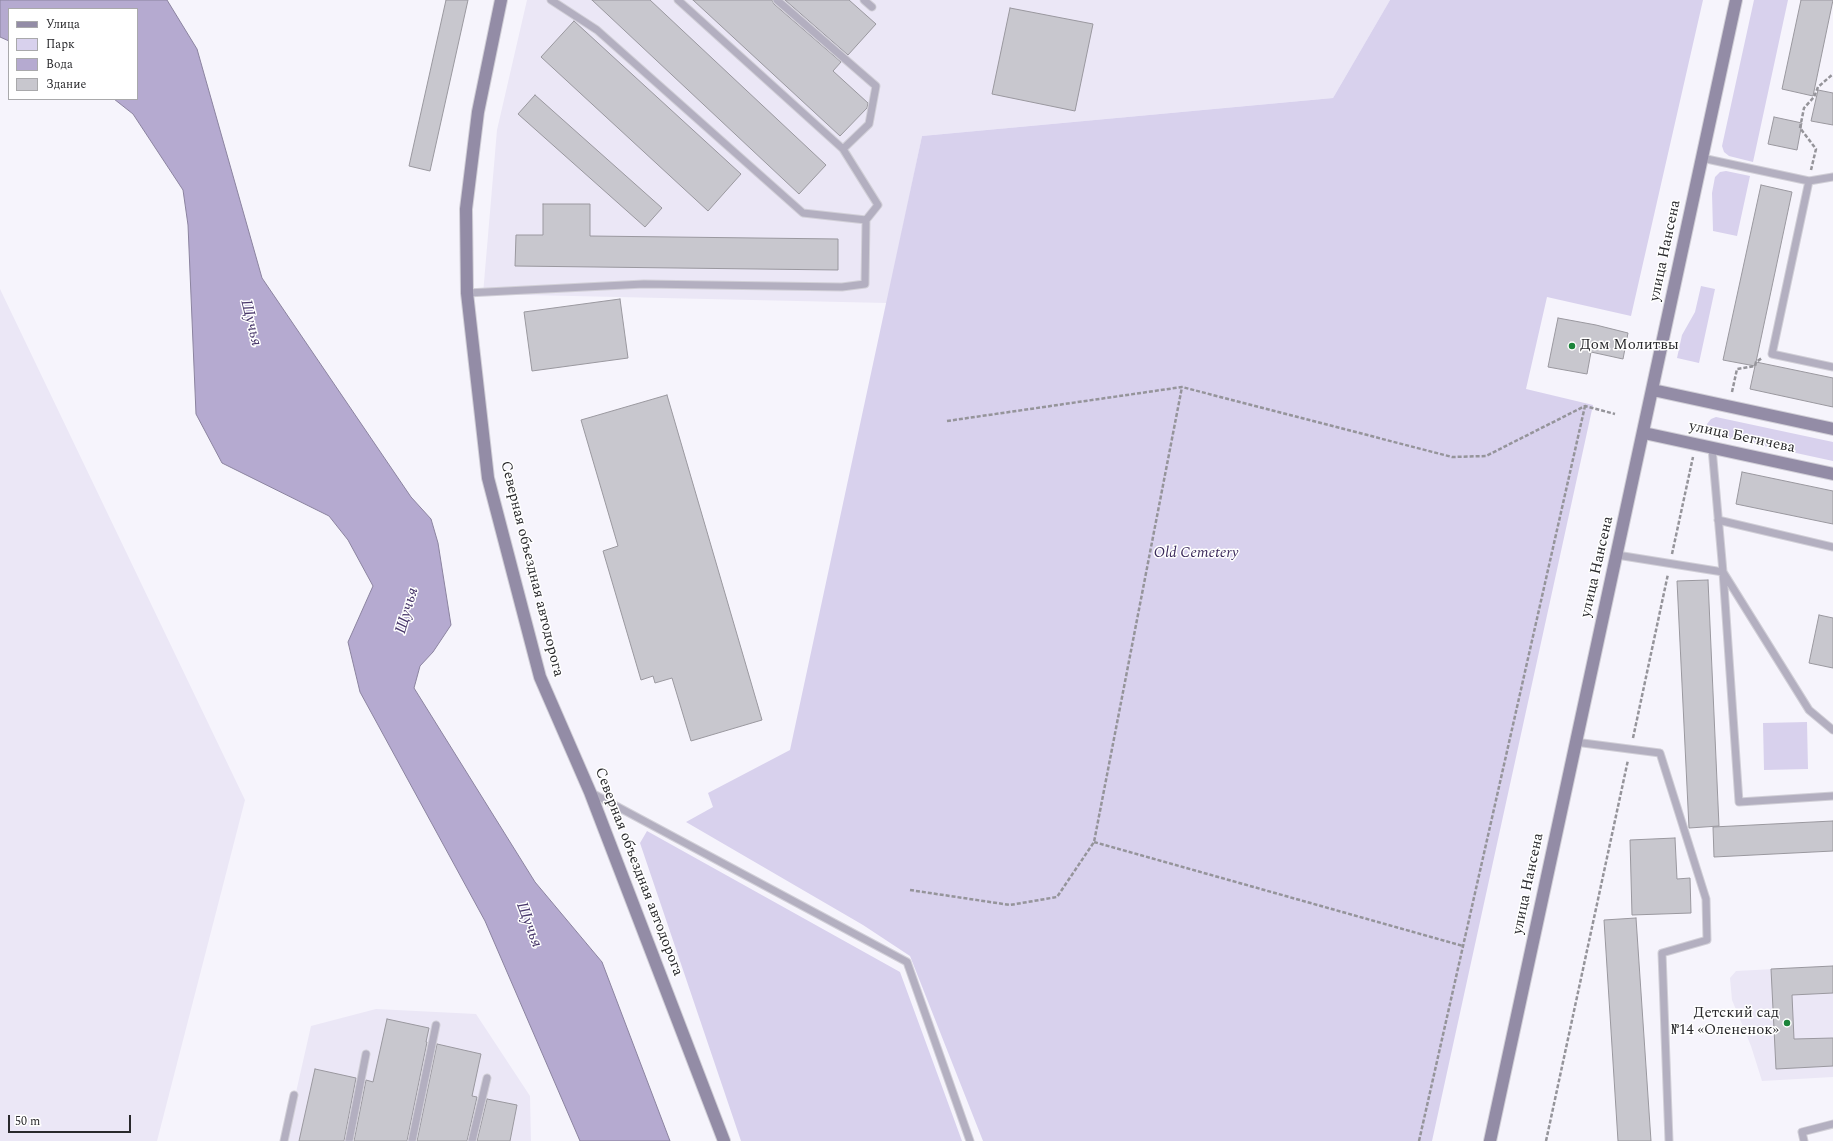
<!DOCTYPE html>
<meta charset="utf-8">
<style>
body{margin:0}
#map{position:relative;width:1833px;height:1141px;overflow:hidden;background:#f6f4fc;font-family:Spectral,serif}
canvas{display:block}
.legend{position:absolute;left:8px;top:8px;width:130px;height:92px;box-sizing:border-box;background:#fff;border:1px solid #a9a9ab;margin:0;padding:5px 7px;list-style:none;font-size:12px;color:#29292c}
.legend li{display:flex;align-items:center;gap:8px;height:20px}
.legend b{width:20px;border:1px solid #a9a9ab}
.scale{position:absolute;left:8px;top:1115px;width:123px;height:18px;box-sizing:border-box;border:2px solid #29292c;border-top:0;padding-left:5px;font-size:12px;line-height:14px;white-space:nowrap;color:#29292c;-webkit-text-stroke:3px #fff;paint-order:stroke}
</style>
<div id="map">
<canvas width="1833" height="1141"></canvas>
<ul class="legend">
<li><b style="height:5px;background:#938ca6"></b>Улица</li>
<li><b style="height:11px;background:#d8d1ed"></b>Парк</li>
<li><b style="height:11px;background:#b5aad0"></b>Вода</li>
<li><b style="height:11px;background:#c8c7ce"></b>Здание</li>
</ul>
<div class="scale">50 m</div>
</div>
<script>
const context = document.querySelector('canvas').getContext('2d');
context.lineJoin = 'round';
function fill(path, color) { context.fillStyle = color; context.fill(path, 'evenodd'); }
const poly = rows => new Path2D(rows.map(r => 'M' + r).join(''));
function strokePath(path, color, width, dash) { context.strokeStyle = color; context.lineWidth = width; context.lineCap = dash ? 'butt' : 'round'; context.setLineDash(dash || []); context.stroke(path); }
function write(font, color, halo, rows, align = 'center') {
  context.font = font + ' Spectral,serif'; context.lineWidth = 3; context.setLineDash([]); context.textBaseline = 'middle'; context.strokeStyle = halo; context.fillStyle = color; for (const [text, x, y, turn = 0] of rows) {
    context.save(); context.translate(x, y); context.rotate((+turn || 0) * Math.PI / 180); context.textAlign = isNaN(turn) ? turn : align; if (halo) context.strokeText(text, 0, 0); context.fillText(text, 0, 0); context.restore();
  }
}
const built = poly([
 [527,0,1390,0,1333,98,922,136,887,303,483,294,497,130],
 [0,289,245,800,157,1141,0,1141],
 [1833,966,1833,1077,1762,1081,1751,1046,1732,1000,1730,978,1736,971],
 [376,1009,476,1014,530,1096,531,1141,285,1141,311,1026]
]);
const green = poly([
 [1390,0,1703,0,1631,316,1547,297,1526,389,1593,405,1432,1141,983,1141,910,956,863,925,686,822,713,807,708,793,790,750,922,136,1333,98],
 [1754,0,1788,0,1753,162,1729,156,1724,152,1722,146],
 [1726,171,1750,176,1737,236,1713,231,1712,193,1715,177,1720,172],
 [1701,286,1715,289,1699,363,1677,358,1682,335,1695,312],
 [1716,417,1833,442,1833,461,1713,435,1708,430,1707,424,1711,419],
 [1807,722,1808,769,1764,770,1763,723],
 [647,831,900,972,962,1141,741,1141,640,843]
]);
const water = poly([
 [0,0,167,0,197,49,262,278,411,497,431,519,438,543,451,625,433,652,420,666,414,688,535,882,602,962,670,1141,580,1141,485,921,360,692,348,642,373,586,348,540,329,516,222,463,196,414,188,225,183,190,133,114,114,99,137,99,137,9,9,9,9,41,0,37,0,0]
]);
const building = poly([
 [446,0,468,0,430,171,409,166,446,0],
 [592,0,650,0,826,165,799,194,592,0],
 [693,0,772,0,774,4,841,62,833,71,868,103,867,108,840,136,693,0],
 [785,0,849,0,876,24,848,55,785,0],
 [1801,0,1833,0,1813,96,1782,89,1801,0],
 [1010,8,1093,24,1075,111,992,94,1010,8],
 [574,21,741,174,708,211,541,57,574,21],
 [1818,90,1833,93,1833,125,1811,121,1818,90],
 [535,95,662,208,645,227,518,114,535,95],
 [1774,117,1802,123,1797,150,1768,144,1774,117],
 [1761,185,1792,192,1756,362,1833,378,1833,407,1750,389,1755,366,1723,360,1761,185],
 [543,204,590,204,590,236,838,239,838,270,515,266,516,235,543,235,543,204],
 [620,299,628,358,532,371,524,312,620,299],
 [1558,318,1596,325,1628,333,1623,359,1591,352,1587,374,1548,367,1558,318],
 [667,395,762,720,691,741,672,678,655,683,653,676,641,680,603,551,618,546,581,420,667,395],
 [1742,472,1833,491,1833,524,1736,504,1742,472],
 [1708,580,1719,826,1689,828,1677,581,1708,580],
 [1819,615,1833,618,1833,668,1809,663,1819,615],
 [1833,821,1833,851,1714,857,1713,827,1833,821],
 [1675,838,1677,879,1690,878,1691,913,1632,915,1630,840,1675,838],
 [1636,918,1651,1141,1618,1141,1604,920,1636,918],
 [1833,966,1833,993,1792,995,1794,1039,1833,1038,1833,1066,1776,1069,1771,969,1833,966],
 [387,1019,429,1028,426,1042,427,1042,407,1141,354,1141,366,1080,373,1082,387,1019],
 [437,1044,481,1054,472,1096,477,1097,467,1141,417,1141,437,1044],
 [315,1069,356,1078,344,1141,299,1141,315,1069],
 [487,1099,517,1105,510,1141,477,1141,487,1099]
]);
const path = poly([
 [1811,170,1816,149,1800,128,1804,108,1814,97,1818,87,1833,74],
 [1732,392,1737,369,1755,366,1756,362,1762,358],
 [947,421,1182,387,1452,457,1486,456,1585,406,1615,414],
 [1672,554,1693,457],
 [1633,738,1668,574],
 [1094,842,1463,946],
 [910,890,1010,905,1057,897,1094,842,1182,387],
 [1419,1141,1585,406],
 [1546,1141,1628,760]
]);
const lane = poly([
 [551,0,597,30,803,213,866,220,878,205,843,149],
 [678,0,843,149,869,124,876,86,777,0],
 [864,0,872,7],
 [1702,158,1809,181,1833,177],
 [1809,181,1772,354,1833,367],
 [467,293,644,284,842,287,865,284,866,220],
 [1712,448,1723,572,1809,710,1833,730],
 [1718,520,1833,547],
 [1617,555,1723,572,1739,802,1833,796],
 [1575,742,1660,753,1706,899,1707,940,1662,953,1669,1141],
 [590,792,907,962,970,1141],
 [284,1141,294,1095],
 [349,1141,366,1054],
 [412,1141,436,1025],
 [472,1141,487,1078],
 [1804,1141,1802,1132,1833,1124]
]);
const secondary = poly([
 [501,0,478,112,466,209,467,293,488,478,540,677,590,792,724,1141],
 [1653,390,1833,429],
 [1644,433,1833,474],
 [1490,1141,1736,0]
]);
const markers = [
 [1572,346,4,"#1b843a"],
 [1787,1023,4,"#1b843a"]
];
const streetNames = [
 ["улица Нансена",1666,251,-78],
 ["улица Бегичева",1742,438,12],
 ["улица Нансена",1598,567,-77],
 ["Северная объездная автодорога",531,569,76],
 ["Северная объездная автодорога",638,872,69],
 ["улица Нансена",1529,884,-78]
];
const poiNames = [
 ["Дом Молитвы",1580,346],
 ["Детский сад",1779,1014,"right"],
 ["№14 «Олененок»",1779,1031,"right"]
];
const parkNames = [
 ["Old Cemetery",1196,554]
];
const waterNames = [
 ["Щучья",250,323,76],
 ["Щучья",408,611,-74],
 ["Щучья",528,925,69]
];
fill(built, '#ebe7f6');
fill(green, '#d8d1ed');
fill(water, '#b5aad0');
strokePath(water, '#8b839f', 1);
fill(building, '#c8c7ce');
strokePath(building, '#9a989f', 1);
strokePath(lane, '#d1cfd7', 9);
strokePath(secondary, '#d1cfd7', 14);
strokePath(path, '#95949a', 2.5, [4, 2]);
strokePath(lane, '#b3afc0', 7);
strokePath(secondary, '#938ca6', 12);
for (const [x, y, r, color] of markers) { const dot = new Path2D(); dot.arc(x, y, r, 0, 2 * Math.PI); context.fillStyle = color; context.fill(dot); strokePath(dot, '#fff', 1.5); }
write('15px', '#29292c', '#fff', streetNames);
write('15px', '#29292c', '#fff', poiNames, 'left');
write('italic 15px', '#3b2a5b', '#fff', parkNames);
write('italic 16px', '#48376a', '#fff', waterNames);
</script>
